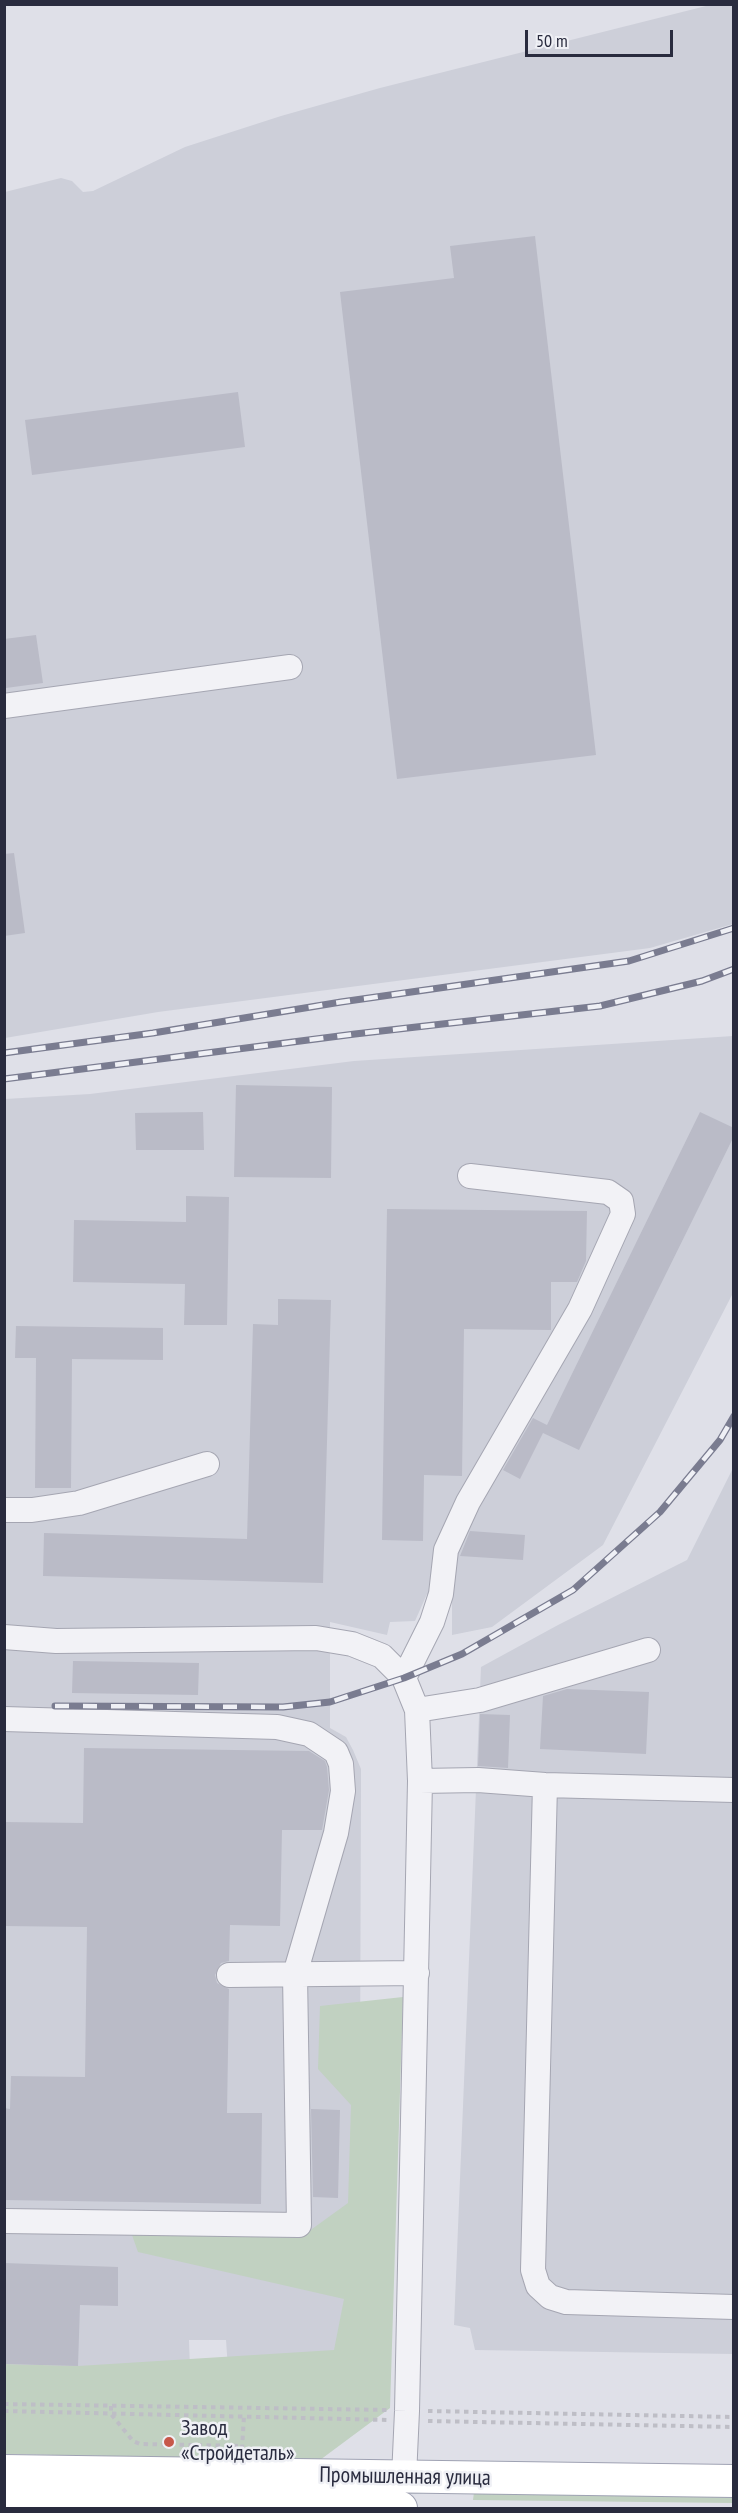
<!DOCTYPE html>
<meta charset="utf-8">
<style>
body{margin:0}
#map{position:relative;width:738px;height:2513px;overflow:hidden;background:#dfe0e8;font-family:"PT Sans Narrow",sans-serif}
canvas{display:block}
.frame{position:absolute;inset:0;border:6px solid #292b3e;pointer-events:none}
.scale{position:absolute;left:525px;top:30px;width:148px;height:27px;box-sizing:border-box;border:3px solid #292b3e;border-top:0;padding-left:8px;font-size:18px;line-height:21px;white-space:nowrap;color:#292b3e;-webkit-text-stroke:4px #eff0f5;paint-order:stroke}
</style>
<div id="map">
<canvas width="738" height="2513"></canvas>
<div class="frame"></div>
<div class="scale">50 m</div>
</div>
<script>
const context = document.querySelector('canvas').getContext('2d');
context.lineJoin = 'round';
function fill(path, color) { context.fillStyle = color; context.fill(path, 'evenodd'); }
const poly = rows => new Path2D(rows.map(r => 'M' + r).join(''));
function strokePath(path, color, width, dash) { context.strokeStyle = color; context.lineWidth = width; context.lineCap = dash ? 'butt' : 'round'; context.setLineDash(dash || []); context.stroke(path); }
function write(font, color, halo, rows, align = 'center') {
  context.font = font + ' "PT Sans Narrow",sans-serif'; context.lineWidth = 5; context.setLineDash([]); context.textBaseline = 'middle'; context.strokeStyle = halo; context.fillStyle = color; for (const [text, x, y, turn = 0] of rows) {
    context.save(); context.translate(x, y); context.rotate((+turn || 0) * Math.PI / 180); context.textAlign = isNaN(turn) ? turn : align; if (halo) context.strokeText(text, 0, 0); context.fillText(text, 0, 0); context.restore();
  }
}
const built = poly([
 [710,5,733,5,733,924,650,948,158,1012,5,1038,5,192,61,178,72,181,83,192,93,191,185,147,281,116,380,88],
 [733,1036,733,1293,603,1545,492,1627,452,1635,452,1594,427,1594,415,1621,390,1622,387,1635,330,1622,330,1728,346,1737,353,1750,361,1769,361,1785,359,2368,228,2369,226,2340,189,2340,190,2370,5,2364,5,1099,90,1094,354,1061],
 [733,1468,733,2354,475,2350,470,2328,454,2325,481,1667,558,1625,687,1560]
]);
const green = poly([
 [403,1997,390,2408,320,2460,5,2454,5,2364,78,2366,334,2350,344,2299,138,2252,132,2235,301,2237,348,2203,351,2105,318,2069,320,2006],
 [474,2492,734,2496,733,2503,473,2500]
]);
const building = poly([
 [535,236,596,755,397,779,340,292,454,278,450,246],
 [238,392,245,447,32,475,25,420],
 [36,635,43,683,6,688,4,639],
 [14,853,25,933,4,936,4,854],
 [236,1085,332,1087,331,1178,234,1177],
 [203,1112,204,1150,136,1150,135,1113],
 [700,1112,734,1128,734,1136,579,1450,543,1433,520,1479,503,1470,533,1418,547,1425],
 [186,1196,229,1197,227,1325,184,1325,185,1284,73,1282,74,1220,186,1222],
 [387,1209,587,1211,586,1261,577,1282,551,1282,551,1330,464,1329,462,1476,424,1475,423,1541,382,1540],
 [278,1299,331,1300,323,1583,43,1576,44,1533,247,1539,253,1324,278,1325],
 [16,1326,163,1328,163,1360,72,1359,71,1488,35,1488,36,1358,15,1358],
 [470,1531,525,1535,523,1560,460,1556],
 [73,1661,199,1663,198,1695,72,1693],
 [567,1689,649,1692,646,1754,540,1749,543,1696],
 [480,1714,510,1715,508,1768,478,1766],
 [84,1748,309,1751,325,1761,327,1767,329,1790,322,1830,282,1830,280,1926,230,1925,229,1961,221,1963,215,1975,217,1983,229,1989,227,2113,262,2113,261,2204,4,2200,4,2108,10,2109,11,2076,85,2077,87,1927,4,1926,4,1822,83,1823],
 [311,2109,340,2110,338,2198,313,2197],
 [4,2263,118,2267,118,2306,80,2305,78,2366,4,2364]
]);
const path = poly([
 [4,2404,388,2410],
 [111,2406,111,2414,133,2441,140,2444,242,2446],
 [4,2411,388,2420],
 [428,2411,734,2417],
 [428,2421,734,2427],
 [242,2449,244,2416]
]);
const minor = poly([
 [4,706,290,667],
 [4,1510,32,1510,79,1503,207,1464],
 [4,1637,56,1641,316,1638,352,1644,382,1656,404,1678,417,1710,420,1781,407,2411,404,2477],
 [404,1678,432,1622,441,1594,446,1550,468,1502,580,1309,623,1214,621,1201,608,1192,470,1176],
 [417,1710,480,1700,648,1650],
 [4,1719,277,1727,309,1734,336,1752,341,1764,343,1791,336,1833,295,1974,299,2225,4,2221],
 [420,1781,478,1780,545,1785,734,1790],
 [545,1785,533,2270,538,2286,550,2297,566,2302,734,2307],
 [229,1975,417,1973]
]);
const major = poly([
 [4,2471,734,2481],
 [4,2500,401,2508]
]);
const rail = poly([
 [4,1053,153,1033,341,1002,629,961,734,928],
 [4,1079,355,1034,600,1006,702,981,734,969],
 [55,1706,283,1707,330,1702,404,1678,462,1654,573,1590,660,1512,720,1440,734,1416]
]);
const markers = [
 [169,2442,6,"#c7584a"]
];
const poiNames = [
 ["Завод",181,2429],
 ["«Стройдеталь»",181,2454]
];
const streetNames = [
 ["Промышленная улица",405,2477,1]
];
fill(built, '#cdcfd9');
fill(green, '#c1d1c1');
fill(building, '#babbc7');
strokePath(minor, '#a5a6b2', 26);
strokePath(major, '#9fa2b3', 34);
strokePath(path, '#bebec6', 4, [4.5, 4.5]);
strokePath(minor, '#f2f2f6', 24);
strokePath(major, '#fff', 32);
strokePath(rail, '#7a7c90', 7);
strokePath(rail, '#eff0f5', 4.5, [14]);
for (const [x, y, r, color] of markers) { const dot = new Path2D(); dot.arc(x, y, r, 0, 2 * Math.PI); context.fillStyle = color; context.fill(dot); strokePath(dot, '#eff0f5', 2); }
write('22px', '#292b3e', '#eff0f5', poiNames, 'left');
write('22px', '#292b3e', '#eff0f5', streetNames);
</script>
